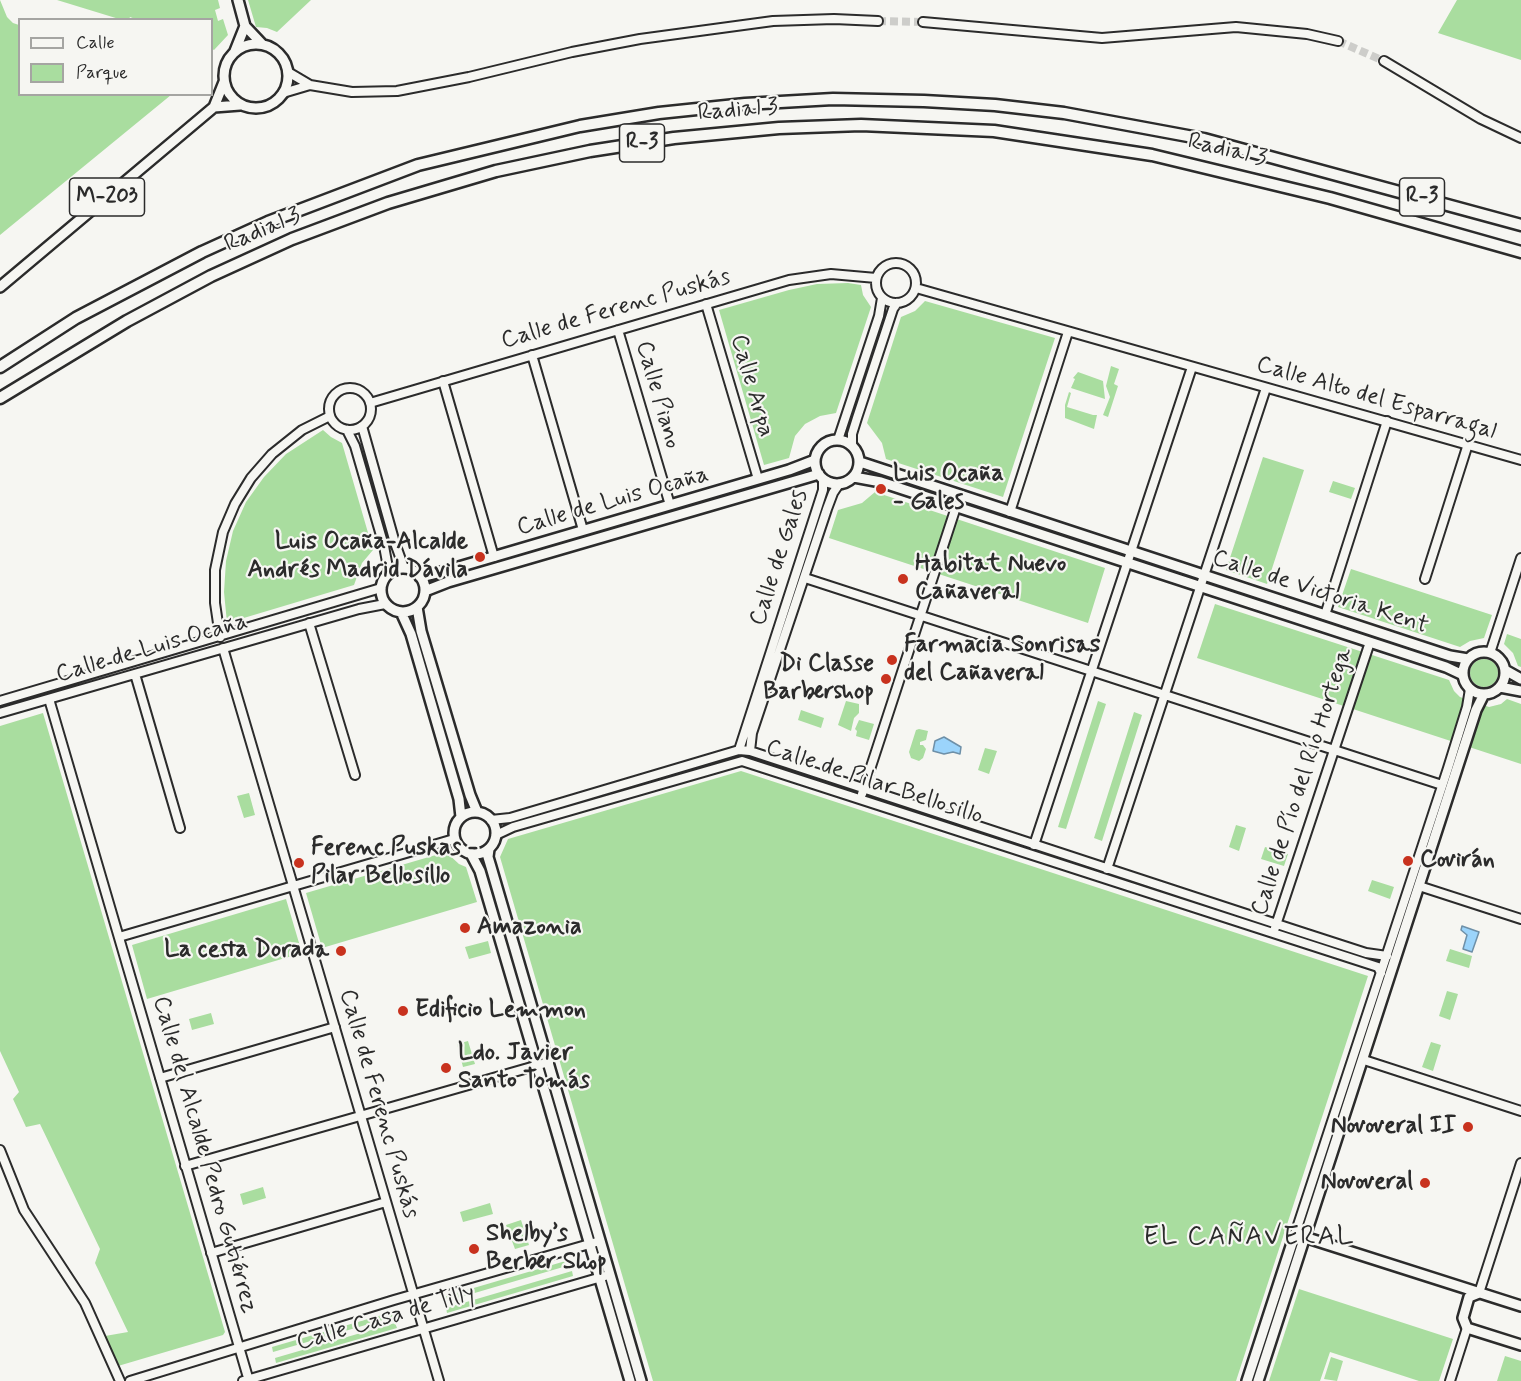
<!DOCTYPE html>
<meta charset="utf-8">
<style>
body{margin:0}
#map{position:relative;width:1521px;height:1381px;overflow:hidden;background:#f6f6f2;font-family:Mynerve,sans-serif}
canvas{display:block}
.legend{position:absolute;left:18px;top:18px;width:195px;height:78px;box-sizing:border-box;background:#f6f6f2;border:2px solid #a5a5a2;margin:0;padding:8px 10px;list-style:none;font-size:18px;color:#2b2b2b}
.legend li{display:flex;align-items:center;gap:12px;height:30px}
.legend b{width:30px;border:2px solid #a5a5a2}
</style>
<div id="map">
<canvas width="1521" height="1381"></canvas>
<ul class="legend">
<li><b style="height:8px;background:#f6f6f2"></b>Calle</li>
<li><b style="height:16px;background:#a9dd9f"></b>Parque</li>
</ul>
</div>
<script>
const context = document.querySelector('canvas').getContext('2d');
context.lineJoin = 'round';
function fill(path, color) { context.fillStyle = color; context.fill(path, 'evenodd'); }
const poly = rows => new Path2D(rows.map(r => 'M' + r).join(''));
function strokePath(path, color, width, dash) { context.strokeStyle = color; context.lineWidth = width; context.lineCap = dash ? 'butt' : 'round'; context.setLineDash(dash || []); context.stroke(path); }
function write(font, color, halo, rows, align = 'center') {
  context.font = font + ' Mynerve,sans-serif'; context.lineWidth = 4.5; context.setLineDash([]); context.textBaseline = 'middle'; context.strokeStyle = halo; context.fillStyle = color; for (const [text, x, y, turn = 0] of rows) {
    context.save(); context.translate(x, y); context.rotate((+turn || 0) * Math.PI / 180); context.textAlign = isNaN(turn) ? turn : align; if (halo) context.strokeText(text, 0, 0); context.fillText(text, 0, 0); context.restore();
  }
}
const green = poly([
 [0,0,7,17,13,23,19,25,20,94,171,95,0,235],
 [57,0,218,0,220,8,215,10,218,21,223,19,228,35,214,50,212,49,212,20,138,20,130,17,129,19,119,19],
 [248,0,311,0,277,32,267,28,256,27],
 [1457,0,1521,0,1521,60,1438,33],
 [848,283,861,285,863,295,871,307,836,413,820,416,805,424,795,436,789,458,764,465,719,310,789,290,817,284],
 [925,301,1055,338,1003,497,886,459,882,443,867,423,901,317,915,311],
 [1111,366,1119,369,1114,384,1118,386,1108,417,1103,415,1110,397,1106,386],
 [1078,372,1103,381,1105,399,1071,388,1075,379,1073,378],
 [1069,392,1071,393,1067,407,1093,415,1097,415,1094,429,1065,418,1065,405],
 [323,430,331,437,342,443,373,550,362,563,354,585,227,623,224,592,226,561,233,531,246,502,264,477,286,454],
 [1263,457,1304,470,1267,584,1226,570],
 [1333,481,1355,488,1351,499,1329,492],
 [875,492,1105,568,1088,623,829,538,838,510,862,503],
 [1351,569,1492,615,1484,638,1470,641,1460,647,1338,607],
 [1215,604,1449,680,1454,691,1460,697,1489,707,1501,704,1507,699,1521,704,1521,764,1197,658],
 [1507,634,1521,639,1521,667,1518,666,1513,653,1504,644],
 '1470 673a14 14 0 1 1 28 0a14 14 0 1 1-28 0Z',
 [846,701,859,704,859,713,854,718,851,731,838,725],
 [1098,701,1106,704,1066,829,1058,827],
 [801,710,824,718,821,728,798,720],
 [1134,712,1142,715,1102,841,1094,838],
 [43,713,225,1332,223,1335,118,1366,105,1336,128,1332,95,1263,100,1249,40,1124,26,1127,13,1099,19,1092,0,1051,0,726],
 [859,720,874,724,869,740,856,736,857,731,855,729],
 [919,729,928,731,926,740,920,742,920,745,923,745,926,749,923,758,919,761,911,758,909,752,916,730],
 [985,748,997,751,989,774,978,770],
 [741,771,1368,976,1236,1381,653,1381,500,857,508,839],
 [249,793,255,815,244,818,237,796],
 [1236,825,1246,828,1239,851,1229,847],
 [1265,847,1288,854,1284,866,1261,859],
 [446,852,459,864,466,867,477,902,322,948,306,893],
 [1372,880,1394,887,1390,899,1368,891],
 [286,899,302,953,147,999,132,945],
 [488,941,491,953,469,959,465,947],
 [1450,949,1472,956,1469,968,1446,961],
 [1447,991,1458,994,1450,1020,1439,1016],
 [211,1013,214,1024,192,1030,189,1019],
 [468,1041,475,1064,463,1067,457,1044],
 [1431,1042,1441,1045,1433,1071,1422,1067],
 [263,1187,266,1198,243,1205,240,1194],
 [490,1203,493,1214,463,1222,460,1212],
 [521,1220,529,1245,515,1249,506,1225],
 [569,1260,570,1265,444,1302,443,1297],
 [572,1271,573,1276,447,1313,446,1308],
 [1299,1289,1453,1339,1439,1381,1419,1381,1330,1352,1320,1381,1269,1381],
 [392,1312,393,1317,273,1352,272,1347],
 [395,1323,397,1328,276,1363,275,1358],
 [1505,1356,1521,1361,1521,1381,1497,1381],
 [1331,1357,1343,1361,1337,1381,1324,1379]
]);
const water = poly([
 [944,737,961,747,960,754,953,752,944,754,933,751,935,741,944,737],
 [1462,926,1479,932,1472,952,1463,949,1467,935,1461,930,1462,926]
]);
const minorTunnel = poly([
 [878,21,923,22],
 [1338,41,1384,61]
]);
const minor = poly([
 [923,22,1102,38,1236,27,1307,34,1338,41],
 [1384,61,1481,119,1521,138],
 [288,72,310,85,352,92,397,91,469,77,572,52,640,39,773,21,834,19,878,21],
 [283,93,310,85],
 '876 283a20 20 0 1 1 40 0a20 20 0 1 1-40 0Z',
 [916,288,1521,460],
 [706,304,758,479],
 [618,330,670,505],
 [532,355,583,530],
 [443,381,494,557],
 '329 409a21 21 0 1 1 42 0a21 21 0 1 1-42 0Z',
 [370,403,789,280,831,274,876,278],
 [362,426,395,543,404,568],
 [347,430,355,446,384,546,389,573],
 [838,440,879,316,882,298],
 [852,445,852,434,857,418,893,309,897,303],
 [1010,512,1068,332],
 [805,578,1442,785],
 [1425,579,1468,444],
 [1325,615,1387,421],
 [309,623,355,775],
 [220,637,215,603,215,570,223,532,235,504,251,478,272,454,302,430,330,416],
 [223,648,439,1381],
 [1490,653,1521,558],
 [135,674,180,828],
 [49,699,249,1381],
 [0,701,381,588],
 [0,713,359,609,385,604],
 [739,750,823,490,823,479],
 [750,751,752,733,827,509,833,493,839,484],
 [862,794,956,507],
 [491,820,510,818,739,750,750,751,1295,930,1366,953,1387,956],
 [496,835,513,827,742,761,1378,967,1381,973],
 [1034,845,1192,367],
 [1107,869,1266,388],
 [1419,886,1521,919],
 [1275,928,1370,642],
 [119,937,454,839],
 [1364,1060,1521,1111],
 [160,1078,335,1027],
 [0,1150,24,1210,85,1303,120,1381],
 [185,1166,549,1062],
 [1295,1234,1448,768,1467,707,1470,689],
 [211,1253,386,1202],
 [1479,1293,1521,1163],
 [130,1381,394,1300,600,1241],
 [243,1381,605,1276],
 [1450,1381,1467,1328]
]);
const major = poly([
 [238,0,245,26],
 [245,26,262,44],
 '224 76a32 32 0 1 1 64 0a32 32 0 1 1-64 0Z',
 [235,51,245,26],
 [214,107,240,105],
 [0,287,214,107,224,82],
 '815 462a22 22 0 1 1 44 0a22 22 0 1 1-44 0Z',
 [860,462,1450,656,1468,659],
 [854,477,881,482,1446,667,1463,675],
 '381 590a22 22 0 1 1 44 0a22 22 0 1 1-44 0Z',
 [420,577,445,571,789,470,815,460],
 [425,591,448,582,819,474],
 [417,607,421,631,470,795,477,812],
 [401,612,411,634,459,799,461,817],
 '1463 673a21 21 0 1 1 42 0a21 21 0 1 1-42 0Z',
 [1505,670,1521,679],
 [1500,687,1521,691],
 '454 833a21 21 0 1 1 42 0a21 21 0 1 1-42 0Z',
 [489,849,488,857,491,867,641,1381],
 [471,854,480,871,630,1381],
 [1479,1293,1469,1297,1463,1318,1467,1328,1521,1345],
 [1247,1381,1295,1234,1521,1306],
 [1258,1381,1476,710,1484,694]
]);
const highway = poly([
 [0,367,76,318,202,252,268,222,418,165,580,126,659,113,745,104,833,99,924,101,995,105,1064,113,1204,139,1521,225],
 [0,398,127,321,211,276,292,239,388,203,496,171,590,151,674,138,779,128,861,125,994,131,1152,155,1330,198,1521,252]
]);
const markers = [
 [881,489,6,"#c8321e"],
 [480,557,6,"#c8321e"],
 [903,579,6,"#c8321e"],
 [892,660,6,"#c8321e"],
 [886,679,6,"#c8321e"],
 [1408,861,6,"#c8321e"],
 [299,863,6,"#c8321e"],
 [465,928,6,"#c8321e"],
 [341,951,6,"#c8321e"],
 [403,1011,6,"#c8321e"],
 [446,1068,6,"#c8321e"],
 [1468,1127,6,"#c8321e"],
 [1425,1183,6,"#c8321e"],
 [474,1249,6,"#c8321e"]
];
const shields = [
 [642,143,45],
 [107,197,75],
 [1422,197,45]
];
const shieldNames = [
 ["R-3",642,143],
 ["M-203",107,197],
 ["R-3",1422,197]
];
const streetNames = [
 ["Radial 3",738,111,-5],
 ["Radial 3",1227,151,13],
 ["Radial 3",263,231,-23],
 ["Calle de Ferenc Puskás",616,310,-16],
 ["Calle Arpa",751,386,74],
 ["Calle Piano",657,395,74],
 ["Calle Alto del Esparragal",1376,399,16],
 ["Calle de Luis Ocaña",613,502,-16],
 ["Calle de Gales",780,558,-72],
 ["Calle de Victoria Kent",1320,593,18],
 ["Calle de Luis Ocaña",152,649,-16],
 ["Calle de Pío del Río Hortega",1303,782,-72],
 ["Calle de Pilar Bellosillo",874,783,18],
 ["Calle de Ferenc Puskás",378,1104,74],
 ["Calle del Alcalde Pedro Gutiérrez",204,1155,74],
 ["Calle Casa de Tilly",386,1319,-16]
];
const poiNames = [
 ["Luis Ocaña",893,475],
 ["- Gales",893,503],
 ["Luis Ocaña-Alcalde",468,543,"right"],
 ["Andrés Madrid Dávila",468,571,"right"],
 ["Habitat Nuevo",915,565],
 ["Cañaveral",915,593],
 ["Farmacia Sonrisas",904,646],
 ["del Cañaveral",904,674],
 ["Di Classe",874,665,"right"],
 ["Barbershop",874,693,"right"],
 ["Ferenc Puskas -",311,849],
 ["Pilar Bellosillo",311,877],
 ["Covirán",1420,861],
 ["Amazonia",477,928],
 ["La cesta Dorada",329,951,"right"],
 ["Edificio Lemmon",415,1011],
 ["Ldo. Javier",458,1054],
 ["Santo Tomás",458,1082],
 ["Novoveral II",1456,1127,"right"],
 ["Novoveral",1413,1183,"right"],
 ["Shelby’s",486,1235],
 ["Berber Shop",486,1263]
];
const quarterNames = [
 ["EL CAÑAVERAL",1249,1238]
];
fill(green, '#a9dd9f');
fill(water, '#9bd4fb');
strokePath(water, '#6e90a8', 1.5);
strokePath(minorTunnel, '#cdcdca', 8, [8, 4]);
strokePath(minor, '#2b2b2b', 12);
strokePath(major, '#2b2b2b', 14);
strokePath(highway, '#2b2b2b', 15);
strokePath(minor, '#f6f6f2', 8);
strokePath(major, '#f6f6f2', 9);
strokePath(highway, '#f6f6f2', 10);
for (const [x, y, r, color] of markers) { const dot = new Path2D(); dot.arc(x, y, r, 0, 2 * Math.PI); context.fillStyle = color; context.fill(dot); strokePath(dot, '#f6f6f2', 2); }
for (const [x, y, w] of shields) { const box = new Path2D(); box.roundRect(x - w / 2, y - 19, w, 38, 4.5); context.fillStyle = '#f6f6f2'; context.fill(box); strokePath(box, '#2b2b2b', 1.5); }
write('bold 22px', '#2b2b2b', null, shieldNames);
write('24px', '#2b2b2b', '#f6f6f2', streetNames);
write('bold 24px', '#2b2b2b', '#f6f6f2', poiNames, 'left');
context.letterSpacing = '1.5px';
write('27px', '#2b2b2b', '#f6f6f2', quarterNames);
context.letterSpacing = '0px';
</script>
